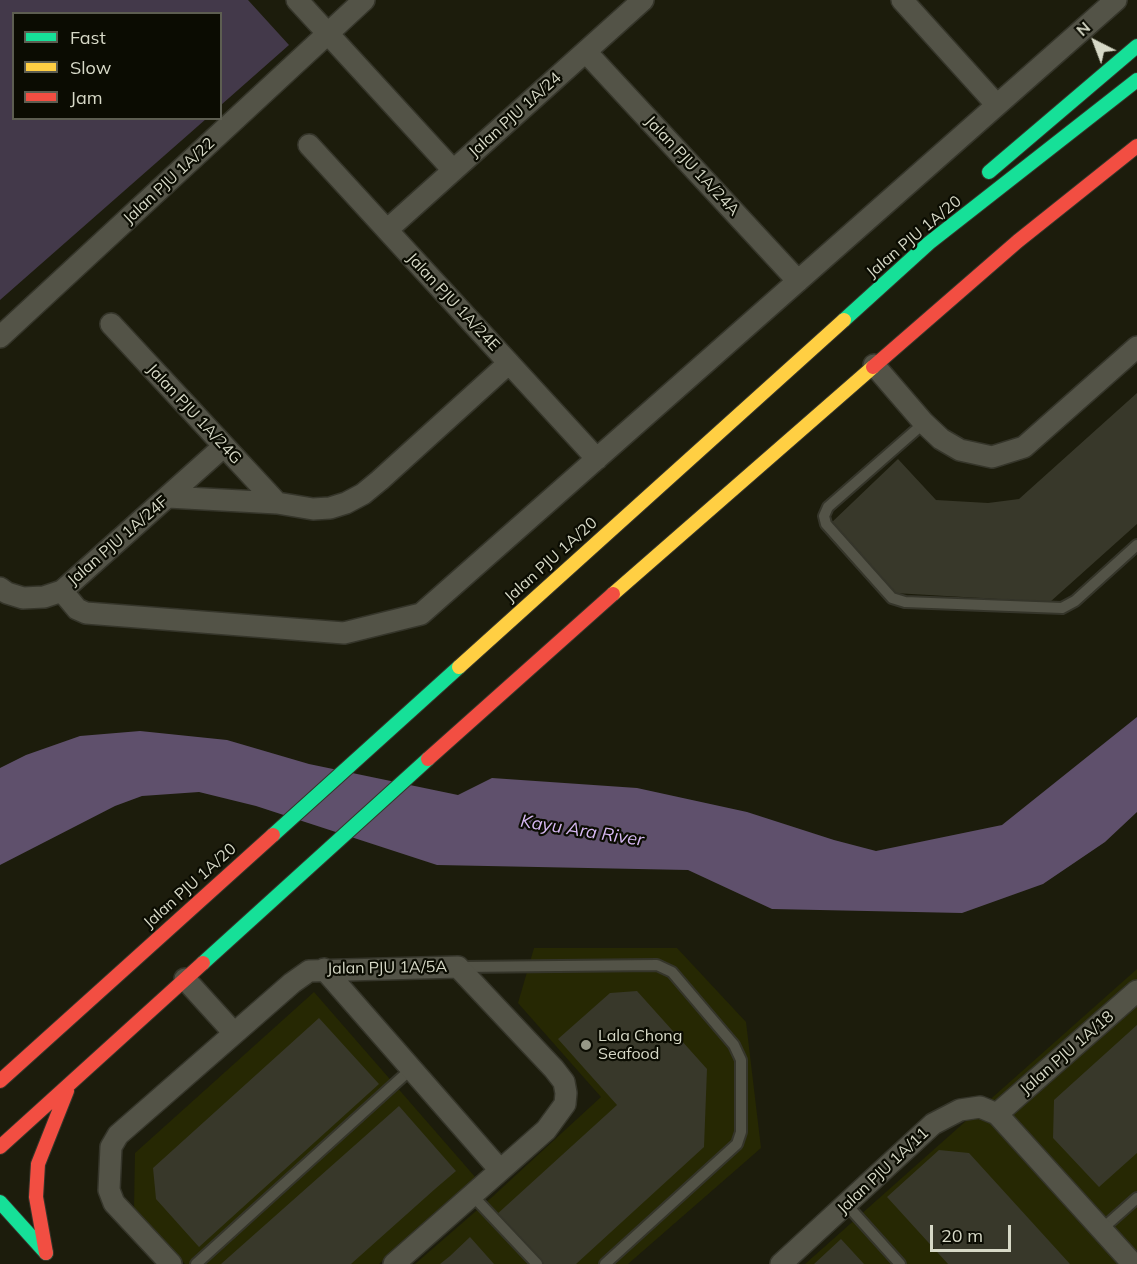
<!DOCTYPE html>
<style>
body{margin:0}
#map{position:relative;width:1137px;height:1264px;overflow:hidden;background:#1c1c0c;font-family:Mulish,sans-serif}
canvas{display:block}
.legend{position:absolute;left:12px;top:12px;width:210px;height:108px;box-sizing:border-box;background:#0b0c02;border:2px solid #5d5e51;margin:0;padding:8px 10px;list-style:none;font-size:18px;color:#d7d9c7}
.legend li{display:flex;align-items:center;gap:12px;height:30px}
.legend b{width:30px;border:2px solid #5d5e51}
.north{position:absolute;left:1065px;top:12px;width:60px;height:60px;-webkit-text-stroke:4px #0b0c02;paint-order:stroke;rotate:318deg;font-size:16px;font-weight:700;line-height:24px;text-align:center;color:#d7d9c7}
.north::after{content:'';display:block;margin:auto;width:21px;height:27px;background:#d7d9c7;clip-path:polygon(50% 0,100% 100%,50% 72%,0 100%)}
.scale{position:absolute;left:930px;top:1225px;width:81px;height:27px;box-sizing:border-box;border:3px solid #d7d9c7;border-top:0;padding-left:8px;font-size:18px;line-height:21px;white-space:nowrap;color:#d7d9c7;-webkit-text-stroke:4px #0b0c02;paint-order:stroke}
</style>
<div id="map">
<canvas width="1137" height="1264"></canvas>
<ul class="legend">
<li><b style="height:8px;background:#16e098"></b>Fast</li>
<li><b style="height:8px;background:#ffcf43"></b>Slow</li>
<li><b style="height:8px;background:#f24e42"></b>Jam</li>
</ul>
<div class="north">N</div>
<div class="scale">20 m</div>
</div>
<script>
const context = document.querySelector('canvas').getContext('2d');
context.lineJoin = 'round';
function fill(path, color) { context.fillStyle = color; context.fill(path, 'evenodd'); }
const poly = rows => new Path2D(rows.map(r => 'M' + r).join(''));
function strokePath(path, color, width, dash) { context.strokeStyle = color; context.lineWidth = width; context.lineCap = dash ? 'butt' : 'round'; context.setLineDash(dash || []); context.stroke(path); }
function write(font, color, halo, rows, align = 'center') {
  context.font = font + ' Mulish,sans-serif'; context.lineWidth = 4.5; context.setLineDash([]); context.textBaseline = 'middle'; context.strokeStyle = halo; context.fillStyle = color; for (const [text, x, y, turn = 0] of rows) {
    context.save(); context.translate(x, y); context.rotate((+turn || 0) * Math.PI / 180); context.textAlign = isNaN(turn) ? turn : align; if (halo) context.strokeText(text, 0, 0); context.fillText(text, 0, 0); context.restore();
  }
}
const built = poly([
 [534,948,677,948,746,1022,761,1148,628,1264,415,1264,491,1198,601,1097,518,1003],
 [1137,969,1137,1264,805,1264],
 [314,992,476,1178,379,1264,185,1264,134,1208,135,1153]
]);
const green = poly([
 [0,0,248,0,289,45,221,105,220,14,14,14,14,118,206,119,0,300]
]);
const water = poly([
 [1137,717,1137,812,1105,842,1043,884,962,913,772,909,688,870,437,865,256,806,199,792,142,796,115,806,0,865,0,768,26,755,80,736,140,731,227,740,309,764,458,795,492,778,637,788,747,812,834,840,876,851,1002,825]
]);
const building = poly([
 [1137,393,1137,524,1050,602,894,593,830,524,898,459,936,500,988,503,1019,499],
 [637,991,707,1069,704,1147,576,1264,538,1264,495,1216,617,1105,558,1039,610,993],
 [319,1018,379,1084,199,1247,156,1199,153,1168],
 [1137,1025,1137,1153,1099,1187,1053,1138,1054,1100],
 [399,1106,456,1171,435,1189,351,1264,221,1264],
 [939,1150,969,1153,1070,1264,948,1264,887,1197],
 [470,1237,494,1264,440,1264,450,1256],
 [841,1239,864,1264,814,1264]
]);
const lane = poly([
 [924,423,828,507,824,516,826,524,892,598,905,602,1062,608,1075,601,1137,545],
 [460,967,657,965,672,972,734,1045,741,1060,741,1132,737,1144,605,1264],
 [472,1195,537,1264],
 [847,1205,900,1264],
 [1102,1229,1137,1198],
 [196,1264,410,1070]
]);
const street = poly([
 [297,0,453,170],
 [902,0,996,104],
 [586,52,798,281],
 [309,145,597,459],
 [387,230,643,0],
 [111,324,277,503],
 [0,337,364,0],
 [874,365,924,423,941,439,960,450,992,457,1024,447,1137,347],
 [168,497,277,503,313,509,330,508,346,503,363,494,380,480,509,363],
 [0,588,7,593,23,598,44,597,62,591,223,447],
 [62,591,77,609,86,613,344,633,421,614,1116,0],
 [324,969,500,1170],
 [185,979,234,1033],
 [997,1114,1137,991],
 [171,1264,114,1203,109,1190,111,1147,118,1135,292,983,309,971,458,967,554,1069,564,1082,566,1093,565,1104,546,1130,394,1264],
 [781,1264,933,1124,960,1110,980,1107,997,1114,1133,1264]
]);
const fast = poly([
 [989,172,1137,46],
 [844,320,929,243,1137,80],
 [273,835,459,667],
 [203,963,428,759],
 [0,1202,46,1253]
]);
const slow = poly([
 [613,594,873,367],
 [459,667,844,320]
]);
const jam = poly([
 [873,367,1018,241,1137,146],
 [428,759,613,594],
 [0,1081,273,835],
 [0,1147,203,963],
 [46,1253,36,1197,38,1164,67,1091]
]);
const markers = [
 [586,1045,6,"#969786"]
];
const streetNames = [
 ["Jalan PJU 1A/24",515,115,-42],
 ["Jalan PJU 1A/24A",692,166,47],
 ["Jalan PJU 1A/22",169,181,-43],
 ["Jalan PJU 1A/20",914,237,-40],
 ["Jalan PJU 1A/24E",453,302,47],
 ["Jalan PJU 1A/24G",194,414,47],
 ["Jalan PJU 1A/24F",118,541,-41],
 ["Jalan PJU 1A/20",551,560,-42],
 ["Jalan PJU 1A/20",190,886,-42],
 ["Jalan PJU 1A/5A",387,968,-1],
 ["Jalan PJU 1A/18",1067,1053,-41],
 ["Jalan PJU 1A/11",883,1171,-43]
];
const poiNames = [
 ["Lala Chong",598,1036],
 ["Seafood",598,1054]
];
const waterNames = [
 ["Kayu Ara River",582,831,9]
];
fill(built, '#262803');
fill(green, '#43394a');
fill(water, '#5f506c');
fill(building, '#38382a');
strokePath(lane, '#35352a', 14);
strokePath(street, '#35352a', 24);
strokePath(fast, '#35352a', 16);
strokePath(slow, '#35352a', 16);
strokePath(jam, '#35352a', 16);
strokePath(lane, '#535347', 10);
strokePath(street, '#535347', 21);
strokePath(fast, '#16e098', 14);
strokePath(slow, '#ffcf43', 14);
strokePath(jam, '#f24e42', 14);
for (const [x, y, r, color] of markers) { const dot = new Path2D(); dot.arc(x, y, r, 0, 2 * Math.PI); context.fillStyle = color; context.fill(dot); strokePath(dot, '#0b0c02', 2); }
write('16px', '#d7d9c7', '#0b0c02', streetNames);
write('16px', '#d7d9c7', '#0b0c02', poiNames, 'left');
write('italic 18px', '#d6b8f2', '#0b0c02', waterNames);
</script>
